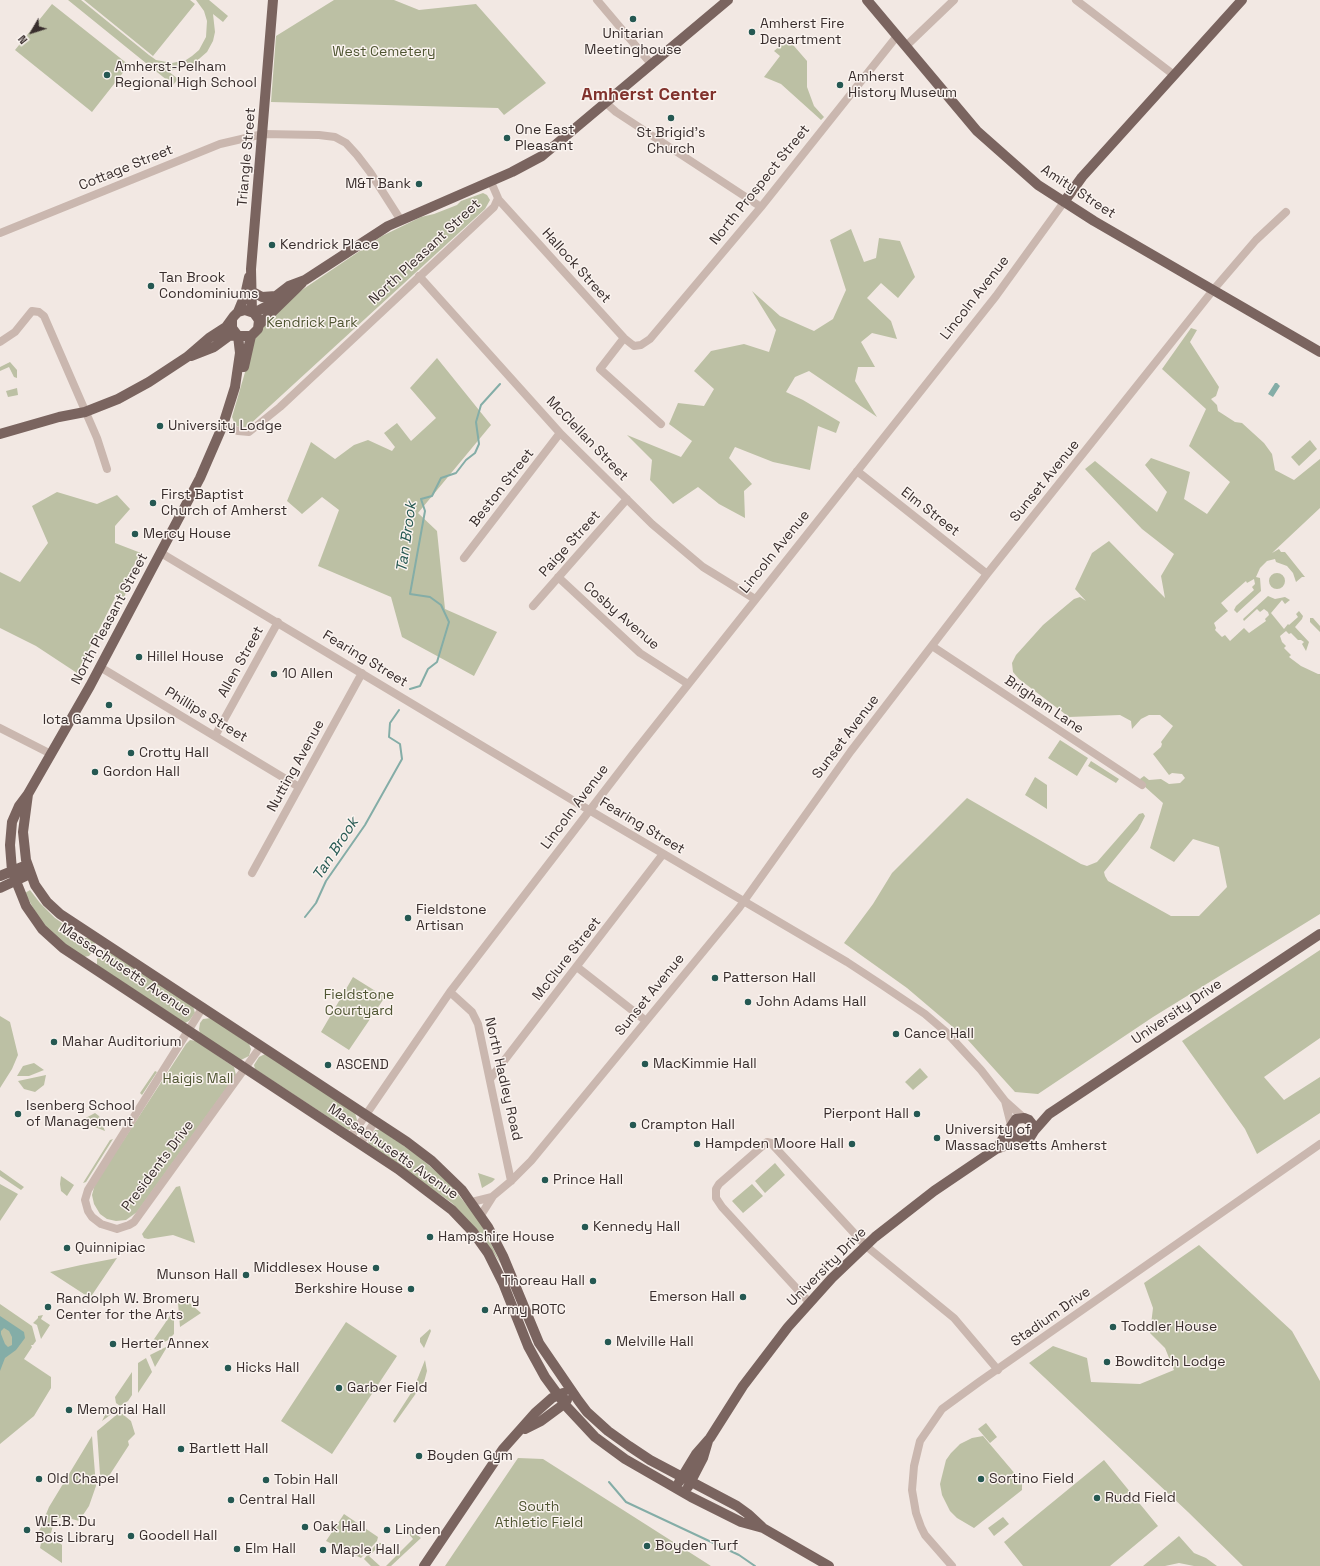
<!DOCTYPE html>
<style>
body{margin:0}
#map{position:relative;width:1320px;height:1566px;overflow:hidden;background:#f2e8e3;font-family:"Space Grotesk",sans-serif}
canvas{display:block}
.north{position:absolute;left:12px;top:12px;width:40px;height:40px;-webkit-text-stroke:3px #faf3ef;paint-order:stroke;rotate:231deg;font-size:11px;font-weight:700;line-height:16px;text-align:center;color:#392e2d}
.north::after{content:'';display:block;margin:auto;width:14px;height:18px;background:#392e2d;clip-path:polygon(50% 0,100% 100%,50% 72%,0 100%)}
</style>
<div id="map">
<canvas width="1320" height="1566"></canvas>
<div class="north">N</div>
</div>
<script>
const context = document.querySelector('canvas').getContext('2d');
context.lineJoin = 'round';
function fill(path, color) { context.fillStyle = color; context.fill(path, 'evenodd'); }
const poly = rows => new Path2D(rows.map(r => 'M' + r).join(''));
function strokePath(path, color, width, dash) { context.strokeStyle = color; context.lineWidth = width; context.lineCap = dash ? 'butt' : 'round'; context.setLineDash(dash || []); context.stroke(path); }
function write(font, color, halo, rows, align = 'center') {
  context.font = font + ' "Space Grotesk",sans-serif'; context.lineWidth = 3; context.setLineDash([]); context.textBaseline = 'middle'; context.strokeStyle = halo; context.fillStyle = color; for (const [text, x, y, turn = 0] of rows) {
    context.save(); context.translate(x, y); context.rotate((+turn || 0) * Math.PI / 180); context.textAlign = isNaN(turn) ? turn : align; if (halo) context.strokeText(text, 0, 0); context.fillText(text, 0, 0); context.restore();
  }
}
const green = poly([
 [68,0,81,0,149,55,156,60,172,63,186,60,192,56,199,50,206,37,207,21,204,11,196,0,209,0,228,16,223,22,213,14,215,32,213,41,207,52,192,65,185,68,168,71,178,79,173,85],
 [84,0,190,0,195,4,153,56],
 [334,0,394,0,419,10,476,4,546,83,504,115,498,108,271,102,276,36],
 [52,4,129,65,92,112,15,50],
 [788,39,807,61,807,87,814,106,824,117,821,120,781,84,764,77,780,56,774,51],
 [483,193,487,195,490,200,485,209,247,427,239,427,235,425,232,417,250,355,250,346,265,322,290,298,382,236,421,217,434,214,457,205,461,201],
 [851,229,864,262,876,258,879,238,900,241,915,277,898,298,881,283,867,298,891,321,897,339,872,333,861,342,875,367,858,367,855,381,877,417,809,371,795,377,786,392,803,400,840,422,836,433,818,426,810,470,773,462,735,447,729,458,752,484,744,491,745,518,719,504,698,487,673,504,650,480,652,460,627,435,681,457,692,441,669,424,678,403,704,406,714,389,694,371,711,351,744,344,769,352,776,330,752,291,780,316,814,331,833,319,846,290,830,240],
 [1191,328,1197,330,1190,342,1219,387,1216,396,1211,399,1217,405,1218,411,1235,422,1242,423,1264,443,1272,454,1275,470,1294,480,1320,459,1320,508,1272,553,1279,549,1281,552,1285,552,1305,577,1302,577,1296,582,1293,573,1287,566,1276,562,1275,559,1267,561,1260,568,1256,577,1260,578,1261,591,1237,613,1234,610,1236,606,1254,590,1252,587,1255,584,1254,579,1247,583,1246,581,1221,603,1228,611,1214,623,1216,628,1215,630,1222,637,1225,635,1230,641,1244,628,1249,633,1266,621,1265,619,1269,615,1268,612,1264,609,1260,612,1257,609,1244,621,1243,619,1268,596,1275,599,1285,597,1290,600,1285,604,1282,600,1271,613,1284,629,1288,624,1289,625,1298,617,1296,614,1299,611,1303,616,1302,619,1295,627,1309,642,1306,651,1302,644,1304,642,1301,640,1298,640,1291,633,1289,634,1286,631,1280,636,1282,642,1286,646,1284,648,1291,655,1289,657,1301,666,1318,674,1320,674,1320,914,1153,1017,1038,1094,1015,1092,967,1039,907,988,844,943,873,904,892,873,967,798,1081,864,1087,866,1097,862,1139,814,1143,813,1145,816,1138,830,1104,872,1105,876,1108,881,1171,916,1199,916,1227,887,1219,847,1193,839,1174,862,1150,848,1163,803,1143,785,1140,779,1144,776,1149,780,1161,779,1169,784,1180,783,1185,778,1182,774,1172,773,1169,775,1153,754,1161,747,1162,744,1161,742,1173,726,1160,715,1149,715,1141,719,1132,729,1131,721,1120,715,1069,717,1019,679,1013,672,1012,663,1016,655,1043,625,1056,614,1074,599,1080,597,1086,601,1075,589,1092,553,1109,541,1165,598,1161,576,1174,554,1142,529,1085,469,1095,461,1157,512,1167,492,1145,465,1151,458,1190,472,1184,499,1207,514,1230,482,1189,446,1206,409,1162,369],
 [437,358,491,425,418,513,437,531,445,609,497,632,474,676,402,637,391,597,318,566,339,510,322,497,302,514,287,501,311,442,335,459,354,445,368,440,392,451,395,447,384,433,397,423,411,441,436,418,410,388],
 [10,362,17,370,17,378,14,377,9,367,0,371,0,367],
 [17,388,18,395,8,397,6,391],
 [1310,440,1317,449,1299,466,1291,457],
 [57,492,97,504,117,495,130,509,115,526,115,543,141,553,123,584,128,589,124,597,117,594,77,673,36,646,0,628,0,572,20,582,48,543,32,506],
 '1269 581a8 8 0 1 1 16 0a8 8 0 1 1-16 0Z',
 [1310,618,1313,618,1320,626,1320,632,1310,622],
 [1060,740,1088,758,1077,776,1048,758],
 [1091,761,1119,779,1116,783,1088,766],
 [1035,777,1047,785,1047,809,1025,795],
 [30,890,40,903,55,918,83,938,90,938,95,943,95,948,89,956,84,957,65,945,41,922,25,893],
 [107,950,193,1006,195,1013,189,1021,185,1023,97,965,97,959,103,951],
 [1320,950,1320,1038,1264,1077,1284,1100,1320,1077,1320,1113,1257,1154,1245,1129,1182,1041],
 [353,977,385,997,349,1050,321,1032],
 [0,1016,10,1022,18,1055,12,1069,0,1088],
 [211,1018,249,1044,251,1049,249,1056,241,1060,200,1034,199,1029,200,1023,203,1019],
 [190,1040,196,1041,234,1067,236,1075,137,1212,126,1220,116,1221,107,1219,100,1214,94,1204,92,1195,95,1184,186,1044],
 [265,1054,355,1113,357,1120,352,1129,348,1130,255,1069,254,1065,259,1057],
 [34,1063,44,1070,29,1076,17,1076,23,1066],
 [920,1068,928,1077,913,1090,905,1082],
 [155,1071,157,1072,142,1095,140,1093],
 [46,1075,44,1085,35,1092,24,1089,18,1081],
 [95,1113,99,1116,105,1131,80,1121],
 [375,1130,381,1130,417,1155,448,1182,479,1220,501,1264,480,1233,452,1203,369,1145,368,1139],
 [113,1139,86,1182,83,1183,110,1140],
 [775,1163,785,1175,765,1193,755,1181],
 [0,1170,24,1187,21,1190,0,1176],
 [478,1173,493,1178,495,1179,492,1182,482,1188],
 [61,1176,74,1185,67,1196,61,1191,60,1184],
 [0,1184,18,1194,0,1221],
 [752,1184,763,1196,743,1213,732,1201],
 [180,1186,195,1243,173,1235,148,1239,144,1238,142,1234,176,1187],
 [1199,1245,1292,1331,1320,1381,1320,1566,1243,1566,1188,1512,1029,1363,1053,1346,1087,1358,1091,1382,1140,1384,1174,1370,1165,1348,1150,1333,1153,1308,1144,1283],
 [117,1258,90,1298,50,1272,81,1265],
 [181,1299,185,1299,201,1313,180,1327,178,1303],
 [0,1304,32,1326,36,1341,33,1345,31,1345,32,1347,24,1359,51,1377,51,1388,34,1416,0,1444],
 [174,1310,174,1334,168,1340,150,1350,150,1345],
 [43,1315,41,1319,50,1325,41,1339,37,1325,33,1323,38,1318,38,1316],
 [346,1322,397,1356,332,1454,281,1421],
 [430,1329,431,1331,424,1348,420,1342,420,1338],
 [168,1346,167,1347,155,1367,150,1355],
 [146,1358,152,1372,138,1393,138,1363],
 [425,1360,427,1371,424,1382,395,1423,393,1421,413,1390],
 [132,1372,132,1395,128,1401,120,1406,116,1403,115,1397],
 [113,1407,117,1410,102,1421,108,1409],
 [120,1412,131,1421,135,1434,128,1441,129,1445,107,1479,102,1479,100,1475,97,1431],
 [986,1423,997,1437,990,1443,978,1429],
 [92,1436,96,1486,89,1506,79,1521,65,1517,59,1518,54,1522,51,1533,38,1537,36,1535,46,1520,44,1519,49,1507],
 [983,1436,1022,1482,1022,1490,974,1528,957,1518,950,1511,942,1495,940,1484,946,1460,951,1453,960,1444,972,1438],
 [518,1458,543,1459,711,1566,445,1566],
 [1104,1460,1158,1526,1110,1566,1023,1566,1004,1542],
 [344,1514,378,1537,377,1541,361,1558,326,1541],
 [1003,1517,1009,1524,994,1536,988,1528],
 [411,1530,421,1538,391,1566,386,1566,413,1539,408,1533],
 [1179,1536,1194,1553,1206,1558,1217,1566,1194,1566,1179,1563,1165,1566,1143,1566],
 [51,1540,58,1541,62,1545,62,1563,40,1548,41,1543],
 [377,1543,382,1543,369,1556,380,1566,371,1566,364,1559]
]);
const water = poly([
 [1275,383,1277,383,1280,386,1273,397,1268,394],
 [0,1316,24,1332,25,1338,16,1350,5,1358,0,1371],
 [4,1328,9,1331,12,1337,12,1345,8,1347,5,1344,1,1334,1,1331]
]);
const stream = poly([
 [410,689,420,686,428,669,437,662,449,622,441,605,430,597,410,594,425,511,421,499,432,496,441,478,456,473,466,460,475,453,479,444,476,422,481,405,500,384],
 [305,917,316,903,326,881,365,825,402,759,400,744,389,737,390,723,399,710],
 [609,1482,626,1502,739,1555,755,1566]
]);
const minor = poly([
 [597,0,652,65],
 [1076,0,1174,75],
 [906,46,954,0],
 [606,103,616,112,761,207],
 [498,199,624,338,634,346,641,345,650,339,761,207,897,36],
 [0,233,220,144,263,134,319,135,335,137,346,143,357,155,370,172,400,219],
 [419,276,560,433,652,524,703,567,755,599],
 [624,338,600,369,661,424],
 [0,342,15,332,32,311,39,312,44,316,97,438,107,469],
 [223,425,238,431,249,432,280,407,494,207,498,198,491,182],
 [857,471,987,574],
 [161,553,584,807,847,962,882,985,925,1014,946,1032,981,1070,1005,1101,1024,1118],
 [464,558,560,433],
 [558,577,640,653,688,684],
 [533,606,627,499],
 [932,646,1142,785],
 [100,667,299,787],
 [0,728,51,754],
 [215,736,278,622],
 [252,873,362,673],
 [577,967,646,1021],
 [450,992,472,1012,478,1024,511,1181],
 [203,1007,88,1190,85,1200,88,1211,92,1217,101,1224,117,1229,129,1225,134,1222,261,1046],
 [490,1079,663,854],
 [1005,1101,1011,1125],
 [350,1138,450,992,633,754,996,296,1064,202],
 [360,1144,375,1121],
 [472,1202,492,1197],
 [481,1215,493,1196,511,1181,531,1161,739,908,851,751,987,574,1214,289,1256,240,1286,212],
 [809,1302,722,1207,716,1198,716,1189,719,1184,767,1142,771,1143,866,1246,954,1318,998,1370],
 [952,1566,925,1535,921,1527,916,1513,912,1490,914,1466,920,1441,942,1409,979,1382,1320,1144]
]);
const major = poly([
 [867,0,977,131,1038,185,1094,221,1320,352],
 [1064,202,1082,177,1242,0],
 [253,292,262,297,276,296],
 [238,312,245,295,249,277],
 [252,312,251,269,273,0],
 [254,313,269,305,276,296,289,286,305,280,388,226,512,172,542,156,728,0],
 [259,325,302,283],
 [238,336,240,353,235,387,223,425,200,478,90,686,28,794,19,806,12,822,10,845,12,871,26,906,42,929,63,948,398,1169,452,1210,473,1232,488,1253,503,1283,528,1346,545,1377,567,1407,595,1437,625,1459,691,1497,741,1522,763,1528,829,1566],
 [191,356,214,347,229,336,237,335],
 [244,367,251,336],
 [0,434,59,417,85,412,118,399,149,382,187,357,209,338,226,327,234,316,238,312,245,310,254,313,259,320,258,329,251,336,238,336,232,328,232,319],
 [28,794,23,832,26,860,35,885,47,902,60,914,407,1142,432,1161,462,1190,488,1227,503,1256,539,1343,578,1400,587,1412,608,1431,629,1446,650,1460,737,1506,748,1514,762,1527],
 [0,876,27,865],
 [0,888,30,874],
 [1034,1131,1049,1114,1320,934],
 [996,1149,1016,1119,1024,1118,1029,1120,1033,1125,1034,1131,1029,1139,1020,1141,1012,1136,1010,1128],
 [525,1429,541,1421,564,1404,567,1400],
 [679,1482,696,1454,710,1438,743,1386,788,1327,832,1278,875,1237,934,1191,996,1149,1019,1141],
 [688,1487,703,1458,708,1441],
 [424,1566,503,1449,535,1413,552,1398,563,1393]
]);
const markers = [
 [633,19,4,"#255852"],
 [752,32,4,"#255852"],
 [107,75,4,"#255852"],
 [840,85,4,"#255852"],
 [671,118,4,"#255852"],
 [507,138,4,"#255852"],
 [419,184,4,"#255852"],
 [272,245,4,"#255852"],
 [151,286,4,"#255852"],
 [160,426,4,"#255852"],
 [153,503,4,"#255852"],
 [135,534,4,"#255852"],
 [139,657,4,"#255852"],
 [274,674,4,"#255852"],
 [109,705,4,"#255852"],
 [131,753,4,"#255852"],
 [95,772,4,"#255852"],
 [408,918,4,"#255852"],
 [715,978,4,"#255852"],
 [748,1002,4,"#255852"],
 [896,1034,4,"#255852"],
 [54,1042,4,"#255852"],
 [645,1064,4,"#255852"],
 [328,1065,4,"#255852"],
 [18,1114,4,"#255852"],
 [917,1114,4,"#255852"],
 [633,1125,4,"#255852"],
 [937,1138,4,"#255852"],
 [697,1144,4,"#255852"],
 [852,1144,4,"#255852"],
 [545,1180,4,"#255852"],
 [585,1227,4,"#255852"],
 [430,1237,4,"#255852"],
 [67,1248,4,"#255852"],
 [376,1268,4,"#255852"],
 [246,1275,4,"#255852"],
 [593,1281,4,"#255852"],
 [411,1289,4,"#255852"],
 [743,1297,4,"#255852"],
 [48,1307,4,"#255852"],
 [485,1310,4,"#255852"],
 [1113,1327,4,"#255852"],
 [608,1342,4,"#255852"],
 [113,1344,4,"#255852"],
 [1107,1362,4,"#255852"],
 [228,1368,4,"#255852"],
 [339,1388,4,"#255852"],
 [69,1410,4,"#255852"],
 [181,1449,4,"#255852"],
 [419,1456,4,"#255852"],
 [39,1479,4,"#255852"],
 [981,1479,4,"#255852"],
 [266,1480,4,"#255852"],
 [1097,1498,4,"#255852"],
 [231,1500,4,"#255852"],
 [305,1527,4,"#255852"],
 [27,1530,4,"#255852"],
 [387,1530,4,"#255852"],
 [131,1536,4,"#255852"],
 [647,1546,4,"#255852"],
 [237,1549,4,"#255852"],
 [323,1550,4,"#255852"]
];
const poiNames = [
 ["Amherst Fire",760,24],
 ["Department",760,40],
 ["Unitarian",633,34,"center"],
 ["Meetinghouse",633,50,"center"],
 ["Amherst-Pelham",115,67],
 ["Regional High School",115,83],
 ["Amherst",848,77],
 ["History Museum",848,93],
 ["One East",515,130],
 ["Pleasant",515,146],
 ["St Brigid's",671,133,"center"],
 ["Church",671,149,"center"],
 ["M&T Bank",411,184,"right"],
 ["Kendrick Place",280,245],
 ["Tan Brook",159,278],
 ["Condominiums",159,294],
 ["University Lodge",168,426],
 ["First Baptist",161,495],
 ["Church of Amherst",161,511],
 ["Mercy House",143,534],
 ["Hillel House",147,657],
 ["10 Allen",282,674],
 ["Iota Gamma Upsilon",109,720,"center"],
 ["Crotty Hall",139,753],
 ["Gordon Hall",103,772],
 ["Fieldstone",416,910],
 ["Artisan",416,926],
 ["Patterson Hall",723,978],
 ["John Adams Hall",756,1002],
 ["Cance Hall",904,1034],
 ["Mahar Auditorium",62,1042],
 ["MacKimmie Hall",653,1064],
 ["ASCEND",336,1065],
 ["Isenberg School",26,1106],
 ["of Management",26,1122],
 ["Pierpont Hall",909,1114,"right"],
 ["Crampton Hall",641,1125],
 ["University of",945,1130],
 ["Massachusetts Amherst",945,1146],
 ["Hampden",705,1144],
 ["Moore Hall",844,1144,"right"],
 ["Prince Hall",553,1180],
 ["Kennedy Hall",593,1227],
 ["Hampshire House",438,1237],
 ["Quinnipiac",75,1248],
 ["Middlesex House",368,1268,"right"],
 ["Munson Hall",238,1275,"right"],
 ["Thoreau Hall",585,1281,"right"],
 ["Berkshire House",403,1289,"right"],
 ["Emerson Hall",735,1297,"right"],
 ["Randolph W. Bromery",56,1299],
 ["Center for the Arts",56,1315],
 ["Army ROTC",493,1310],
 ["Toddler House",1121,1327],
 ["Melville Hall",616,1342],
 ["Herter Annex",121,1344],
 ["Bowditch Lodge",1115,1362],
 ["Hicks Hall",236,1368],
 ["Garber Field",347,1388],
 ["Memorial Hall",77,1410],
 ["Bartlett Hall",189,1449],
 ["Boyden Gym",427,1456],
 ["Old Chapel",47,1479],
 ["Sortino Field",989,1479],
 ["Tobin Hall",274,1480],
 ["Rudd Field",1105,1498],
 ["Central Hall",239,1500],
 ["W.E.B. Du",35,1522],
 ["Bois Library",35,1538],
 ["Oak Hall",313,1527],
 ["Linden",395,1530],
 ["Goodell Hall",139,1536],
 ["Boyden Turf",655,1546],
 ["Elm Hall",245,1549],
 ["Maple Hall",331,1550]
];
const parkNames = [
 ["West Cemetery",384,52],
 ["Kendrick Park",312,323],
 ["Fieldstone",359,995],
 ["Courtyard",359,1011],
 ["Haigis Mall",198,1079],
 ["South",539,1507],
 ["Athletic Field",539,1523]
];
const streetNames = [
 ["Triangle Street",247,157,-85],
 ["Cottage Street",126,168,-22],
 ["North Prospect Street",760,185,-51],
 ["Amity Street",1078,192,33],
 ["North Pleasant Street",425,252,-43],
 ["Hallock Street",576,266,48],
 ["Lincoln Avenue",975,298,-52],
 ["McClellan Street",587,439,46],
 ["Sunset Avenue",1045,481,-51],
 ["Beston Street",502,488,-52],
 ["Elm Street",930,512,38],
 ["Paige Street",570,544,-48],
 ["Lincoln Avenue",775,552,-51],
 ["Cosby Avenue",621,616,41],
 ["North Pleasant Street",110,619,-62],
 ["Fearing Street",365,659,31],
 ["Allen Street",241,662,-61],
 ["Brigham Lane",1044,705,34],
 ["Phillips Street",206,715,31],
 ["Sunset Avenue",846,737,-53],
 ["Nutting Avenue",296,766,-61],
 ["Lincoln Avenue",575,807,-53],
 ["Fearing Street",642,826,31],
 ["McClure Street",567,959,-52],
 ["Massachusetts Avenue",125,970,34],
 ["Sunset Avenue",650,995,-51],
 ["University Drive",1177,1012,-34],
 ["North Hadley Road",503,1079,77],
 ["Massachusetts Avenue",393,1152,35],
 ["Presidents Drive",158,1166,-53],
 ["University Drive",827,1267,-45],
 ["Stadium Drive",1051,1317,-35]
];
const waterNames = [
 ["Tan Brook",407,537,-82],
 ["Tan Brook",336,849,-57]
];
const districtNames = [
 ["Amherst Center",649,95]
];
fill(green, '#bcc0a4');
fill(water, '#84ada7');
strokePath(stream, '#84ada7', 2);
strokePath(minor, '#cab7af', 8);
strokePath(major, '#7a645f', 10);
for (const [x, y, r, color] of markers) { const dot = new Path2D(); dot.arc(x, y, r, 0, 2 * Math.PI); context.fillStyle = color; context.fill(dot); strokePath(dot, '#faf3ef', 1.5); }
write('14px', '#392e2d', '#faf3ef', poiNames, 'left');
write('14px', '#4f5532', '#faf3ef', parkNames);
write('14px', '#392e2d', '#faf3ef', streetNames);
write('italic 15px', '#255852', '#faf3ef', waterNames);
write('bold 18px', '#81322d', '#faf3ef', districtNames);
</script>
